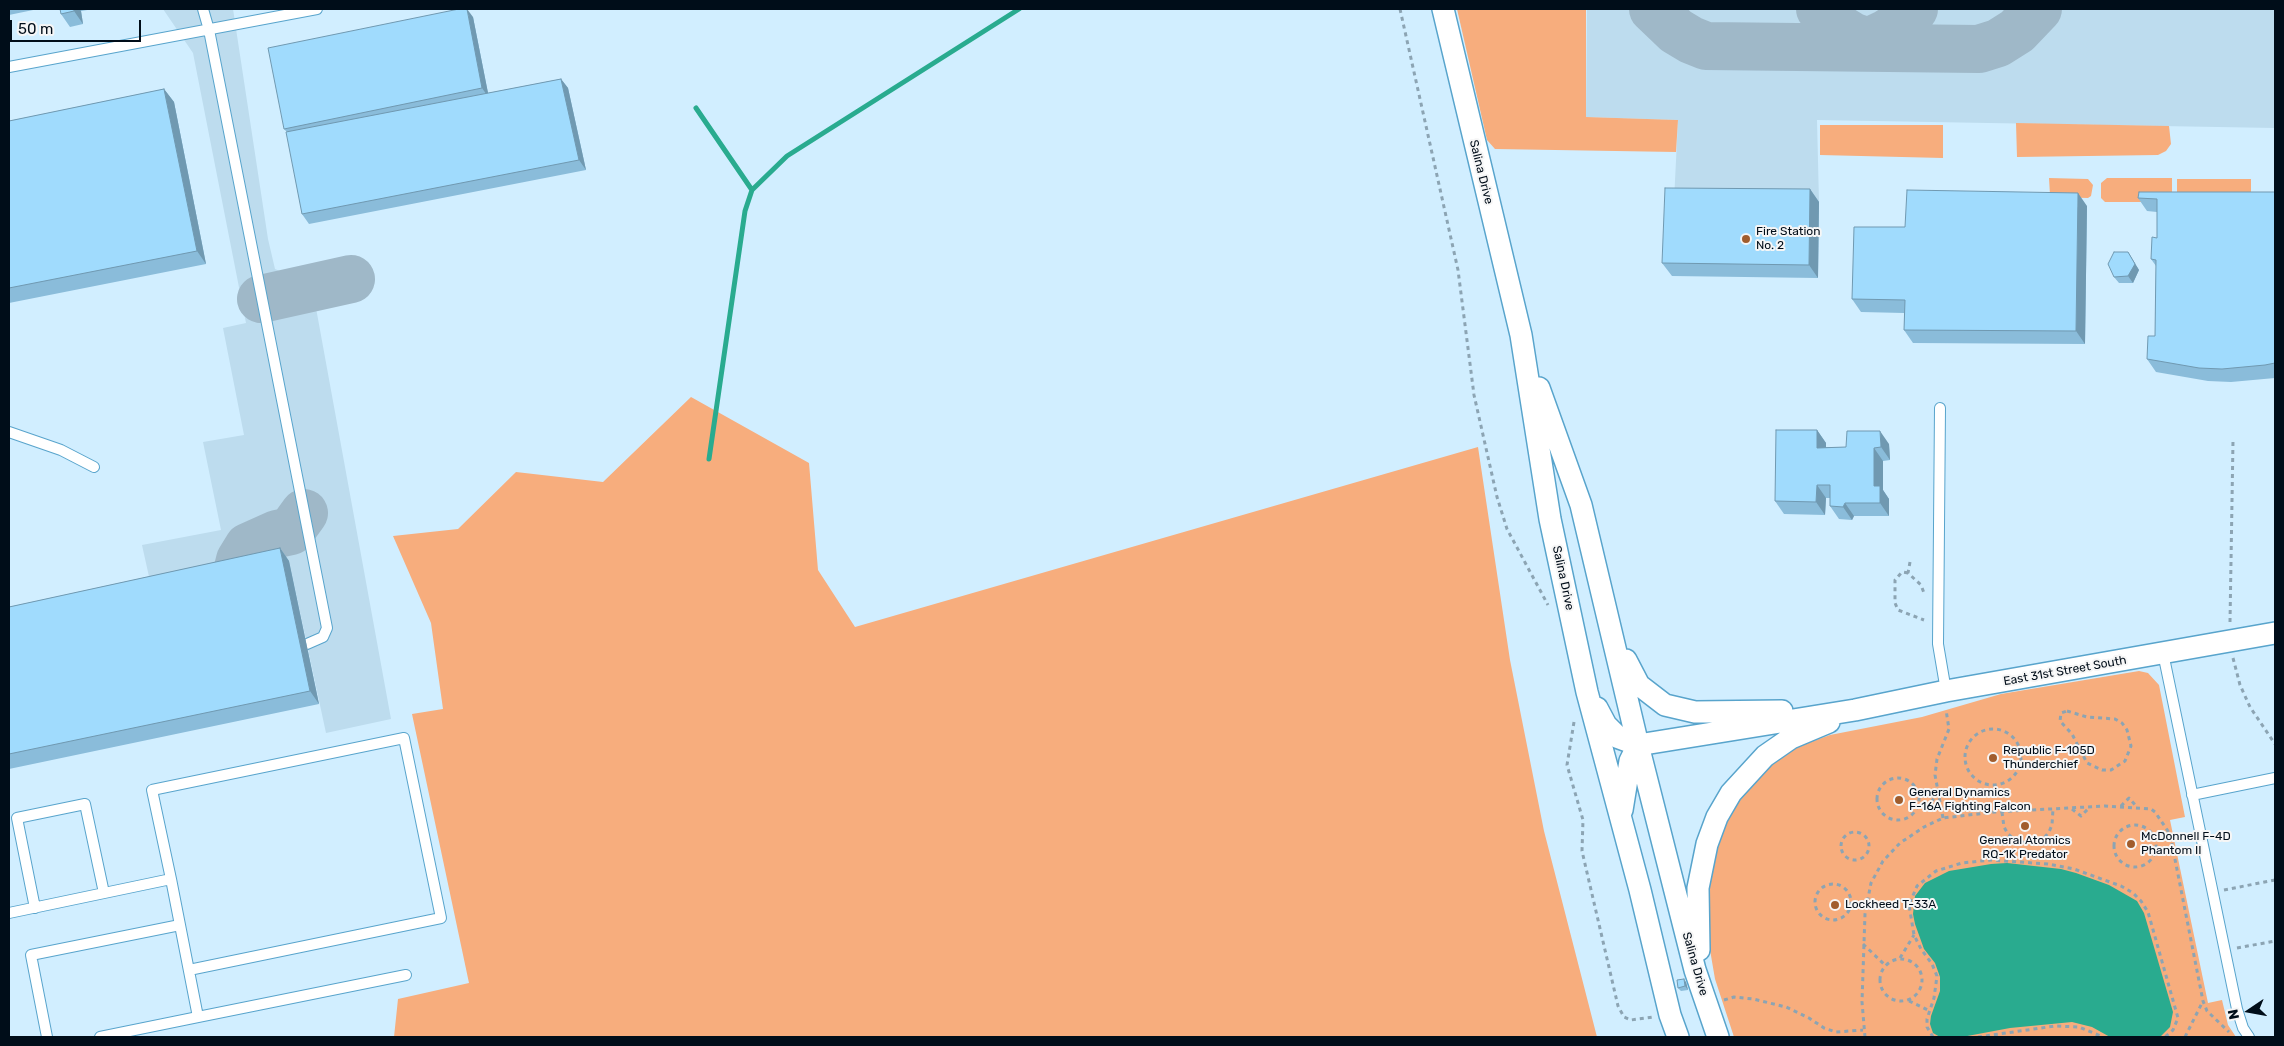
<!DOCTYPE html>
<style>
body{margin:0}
#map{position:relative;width:2284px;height:1046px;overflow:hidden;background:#d1eeff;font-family:Rubik,sans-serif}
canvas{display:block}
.frame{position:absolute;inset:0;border:10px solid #000d19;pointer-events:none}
.north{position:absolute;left:2224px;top:986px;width:50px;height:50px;-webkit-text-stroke:4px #f6f6f6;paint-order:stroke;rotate:258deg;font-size:14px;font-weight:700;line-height:20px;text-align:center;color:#000d19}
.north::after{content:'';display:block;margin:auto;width:18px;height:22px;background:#000d19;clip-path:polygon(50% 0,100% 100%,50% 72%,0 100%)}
.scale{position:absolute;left:10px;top:20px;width:131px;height:22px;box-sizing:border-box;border:2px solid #000d19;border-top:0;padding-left:6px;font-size:15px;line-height:18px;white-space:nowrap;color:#000d19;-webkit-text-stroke:4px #f6f6f6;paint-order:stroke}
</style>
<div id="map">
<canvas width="2284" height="1046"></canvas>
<div class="frame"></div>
<div class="north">N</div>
<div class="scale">50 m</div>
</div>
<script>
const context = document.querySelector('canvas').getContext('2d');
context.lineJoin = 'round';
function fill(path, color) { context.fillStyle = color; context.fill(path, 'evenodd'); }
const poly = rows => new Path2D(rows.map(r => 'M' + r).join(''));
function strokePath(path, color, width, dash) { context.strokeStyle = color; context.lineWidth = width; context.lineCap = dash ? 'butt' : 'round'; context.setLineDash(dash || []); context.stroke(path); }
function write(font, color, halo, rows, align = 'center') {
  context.font = font + ' Rubik,sans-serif'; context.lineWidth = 4; context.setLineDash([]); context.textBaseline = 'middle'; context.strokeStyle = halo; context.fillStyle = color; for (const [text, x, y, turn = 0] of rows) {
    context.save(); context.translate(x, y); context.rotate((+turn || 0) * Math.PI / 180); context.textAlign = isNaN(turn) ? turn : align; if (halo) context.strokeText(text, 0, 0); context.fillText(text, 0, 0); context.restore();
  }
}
const built = poly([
 [163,9,233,9,268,239,275,269,287,274,336,261,348,261,355,263,360,270,363,281,360,289,353,296,316,308,391,719,326,733,289,561,152,590,142,545,221,530,203,442,244,435,223,328,246,323,193,53],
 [1587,9,2275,9,2275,128,1817,120,1819,202,1674,201,1678,120,1586,117]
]);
const green = poly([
 [1457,9,1586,9,1586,117,1678,120,1676,152,1495,149,1487,140],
 [2016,123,2169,126,2171,144,2166,151,2158,155,2017,157],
 [1820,125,1943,125,1943,158,1820,155],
 [2049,178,2088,179,2093,185,2091,196,2088,198,2053,197,2050,195],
 [2107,178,2172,178,2172,199,2169,202,2105,202,2101,198,2101,183],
 [2177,179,2251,179,2251,203,2177,198],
 [691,397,809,463,818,570,855,627,1478,447,1510,660,1544,831,1597,1037,394,1037,398,999,469,983,412,714,443,709,431,623,393,536,458,529,516,472,603,482],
 [2139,671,2148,673,2159,685,2185,817,2170,820,2208,1003,2222,1000,2228,1025,2236,1037,1734,1037,1715,979,1709,944,1710,880,1716,842,1730,810,1771,764,1791,749,1830,735,1922,717,2001,694]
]);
const water = poly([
 [2007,863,2061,869,2076,873,2109,885,2137,901,2144,913,2173,1012,2170,1027,2160,1037,2110,1037,2092,1027,2072,1022,2010,1028,1962,1037,1940,1037,1933,1033,1930,1024,1931,1016,1940,991,1940,977,1935,963,1924,949,1915,924,1913,914,1915,896,1925,883,1949,871,1991,864]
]);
const stream = poly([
 [696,108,752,190],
 [709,459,745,211,752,190,787,156,1019,9]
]);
const taxiway = poly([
 [1653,9,1676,31,1691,40,1706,46,1979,49,1998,43,2017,31,2038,9],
 [1820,9,1834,25,1852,36,1880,46],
 [1852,46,1866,43,1885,34,1901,24,1914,9],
 [261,299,351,279],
 [237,572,240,560,248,547,277,534,291,531,304,513]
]);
const path = poly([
 [1400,9,1458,270,1474,395,1497,497,1507,529,1548,605],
 [1910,562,1908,573,1921,585,1924,593],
 [1908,573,1902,572,1895,580,1895,603,1898,610,1924,620],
 [2230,622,2233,441],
 [2233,658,2240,685,2250,707,2275,744],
 [2067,711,2087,717,2115,719,2122,723,2127,730,2131,746,2125,761,2111,770,2102,770,2087,763,2072,734,2060,721,2061,713,2067,711],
 [1574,722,1567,765,1583,820,1582,851,1618,1006,1624,1017,1631,1020,1653,1017],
 '1965 757a28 28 0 1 1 56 0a28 28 0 1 1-56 0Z',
 '1877 799a21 21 0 1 1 42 0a21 21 0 1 1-42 0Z',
 [1938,792,1932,801,1941,807],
 [2121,806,2129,798,2137,807],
 [2072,809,2081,816,2089,808],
 [2002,812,2004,827,2008,834,2014,839,2029,844,2044,838,2049,832,2052,825,2053,809],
 [1943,818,1935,775,1937,759,1949,729,1946,710],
 '2114 846a21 21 0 1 1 42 0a21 21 0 1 1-42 0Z',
 '1841 846a14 14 0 1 1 28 0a14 14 0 1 1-28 0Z',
 '1815 902a18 18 0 1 1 36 0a18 18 0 1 1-36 0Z',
 [2224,890,2275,880],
 [1863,944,1885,965],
 [2237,948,2275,941],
 [1900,958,1914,935],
 '1880 980a21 21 0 1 1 42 0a21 21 0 1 1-42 0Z',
 [1724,1000,1734,997,1753,999,1786,1007,1809,1018,1824,1028,1836,1032,1863,1030],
 [1909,1001,1930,1011],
 [1865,1037,1862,1002,1865,914,1871,883,1883,861,1900,843,1924,827,1943,818,1995,812,2105,806,2151,809,2155,812,2170,834,2203,1001,2207,1011,2229,1032],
 [1933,1037,1927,1027,1927,1019,1934,998,1937,976,1932,964,1921,949,1914,935,1909,905,1917,886,1936,871,1962,863,1991,860,2048,864,2074,869,2121,886,2133,893,2141,901,2148,912,2178,1018,2173,1030,2165,1037],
 [1978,1037,2055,1026,2079,1027,2103,1037],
 [2185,1037,2203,1001]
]);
const lane = poly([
 [203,9,209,30,327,628,323,637,307,644],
 [9,67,317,9],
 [1940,408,1938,644,1946,691],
 [9,432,61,450,94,467],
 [2163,653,2237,1009,2243,1028,2249,1037],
 [2192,795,2275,778],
 [171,879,152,790,404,738,441,918,189,970],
 [35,908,17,818,85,804,104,893],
 [9,913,171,879,198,1017,406,975],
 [47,1037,31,955,180,925],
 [100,1037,198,1017]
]);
const street = poly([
 [1443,9,1521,335,1550,519,1587,692,1640,890,1670,1015,1678,1037],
 [1539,388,1581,505,1638,745,1695,970,1718,1037],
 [1626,660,1639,685,1665,705,1695,712,1782,711],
 [1597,708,1606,725,1619,738,1638,745,1855,710,1946,691,2275,633],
 [1622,810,1630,761,1638,745],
 [1699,950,1698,888,1707,844,1717,817,1731,793,1765,756,1791,738,1829,722]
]);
const wall = poly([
 [9,9,38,9,9,15],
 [60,9,94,9,81,11,83,24,70,27,61,14],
 [473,17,488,93,561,79,568,88,586,170,309,224,302,214,287,132,284,129],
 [164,89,174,102,206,264,9,303,9,121],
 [1810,189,1819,202,1818,278,1672,276,1662,263],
 [2275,192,2275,378,2231,382,2208,381,2156,372,2147,359,2155,336,2156,266,2151,259,2157,238,2157,212,2147,211,2138,198],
 [2087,206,2085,344,1913,343,1904,330,1904,313,1861,312,1852,299,1905,227],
 [2128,252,2139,270,2133,283,2119,283,2114,277],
 [1817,430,1826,443,1826,447,1846,447,1889,444,1890,460,1883,461,1883,490,1889,499,1889,516,1854,516,1852,520,1839,519,1830,506,1830,498,1826,498,1825,515,1784,514,1775,501],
 [280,548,289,561,319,704,9,769,9,607],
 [1686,982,1688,990,1681,991,1678,988]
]);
const shadedWall = poly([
 [74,9,80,9,81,11,83,24,74,11],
 [467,9,473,17,489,98,482,88],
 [561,79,568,88,586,170,579,160],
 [164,89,174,102,206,264,197,251],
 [1810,189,1819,202,1818,278,1809,265],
 [2078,193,2087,206,2085,344,2076,331],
 [2128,252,2139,270,2133,283,2128,276],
 [1817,430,1826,443,1826,461,1817,448],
 [1880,431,1889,444,1890,460,1881,447],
 [1874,448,1883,461,1883,490,1889,499,1889,516,1880,503,1874,486],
 [1817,485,1826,498,1825,515,1816,502],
 [1845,503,1854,516,1852,520,1843,507],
 [280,548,289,561,319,704,310,691],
 [1684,979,1686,982,1688,990,1685,986]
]);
const building = poly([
 [60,9,74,9,74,11,61,14,60,9],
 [459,9,467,9,482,88,284,129,268,48,459,9],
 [561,79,579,160,302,214,286,132,561,79],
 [164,89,197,251,9,288,9,121,164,89],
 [1665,188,1810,189,1809,265,1662,263,1665,188],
 [1907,190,2078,193,2076,331,1904,330,1905,300,1852,299,1854,227,1905,227,1907,190],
 [2139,192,2275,192,2275,363,2265,365,2222,369,2199,368,2147,359,2148,336,2155,336,2156,260,2151,259,2152,237,2157,238,2157,199,2138,198,2139,192],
 [2114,252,2128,252,2135,264,2128,276,2114,277,2108,264,2114,252],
 [1776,430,1817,430,1817,448,1846,447,1847,431,1880,431,1881,447,1874,448,1874,486,1880,486,1880,503,1845,503,1843,507,1830,506,1830,485,1817,485,1816,502,1775,501,1776,430],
 [280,548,310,691,9,754,9,607,280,548],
 [1684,979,1685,986,1678,988,1677,980,1684,979]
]);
const markers = [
 [1746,239,5,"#a15d2d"],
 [1993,758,5,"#a15d2d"],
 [1899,800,5,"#a15d2d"],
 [2025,826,5,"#a15d2d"],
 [2131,844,5,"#a15d2d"],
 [1835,905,5,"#a15d2d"]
];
const streetNames = [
 ["Salina Drive",1481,172,76],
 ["Salina Drive",1563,578,78],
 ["East 31st Street South",2065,671,-10],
 ["Salina Drive",1695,964,74]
];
const poiNames = [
 ["Fire Station",1756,232],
 ["No. 2",1756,246],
 ["Republic F-105D",2003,751],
 ["Thunderchief",2003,765],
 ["General Dynamics",1909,793],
 ["F-16A Fighting Falcon",1909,807],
 ["McDonnell F-4D",2141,837],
 ["Phantom II",2141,851],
 ["General Atomics",2025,841,"center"],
 ["RQ-1K Predator",2025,855,"center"],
 ["Lockheed T-33A",1845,905]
];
fill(built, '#bddcee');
fill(green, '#f7ad7d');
fill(water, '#29ab8f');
strokePath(stream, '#29ab8f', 5);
strokePath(taxiway, '#9fb8c8', 48);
strokePath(lane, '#58a4cc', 12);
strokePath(street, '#58a4cc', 24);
strokePath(path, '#8ca4b3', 3, [4, 4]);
strokePath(lane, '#fff', 10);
strokePath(street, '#fff', 21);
fill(wall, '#8abcda');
fill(shadedWall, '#7099b1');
fill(building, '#a0dbfd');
strokePath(building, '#7099b1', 1);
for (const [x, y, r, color] of markers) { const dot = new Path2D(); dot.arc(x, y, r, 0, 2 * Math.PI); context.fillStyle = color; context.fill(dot); strokePath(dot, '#f6f6f6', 2); }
write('12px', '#000d19', '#f6f6f6', streetNames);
write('12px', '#000d19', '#f6f6f6', poiNames, 'left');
</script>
